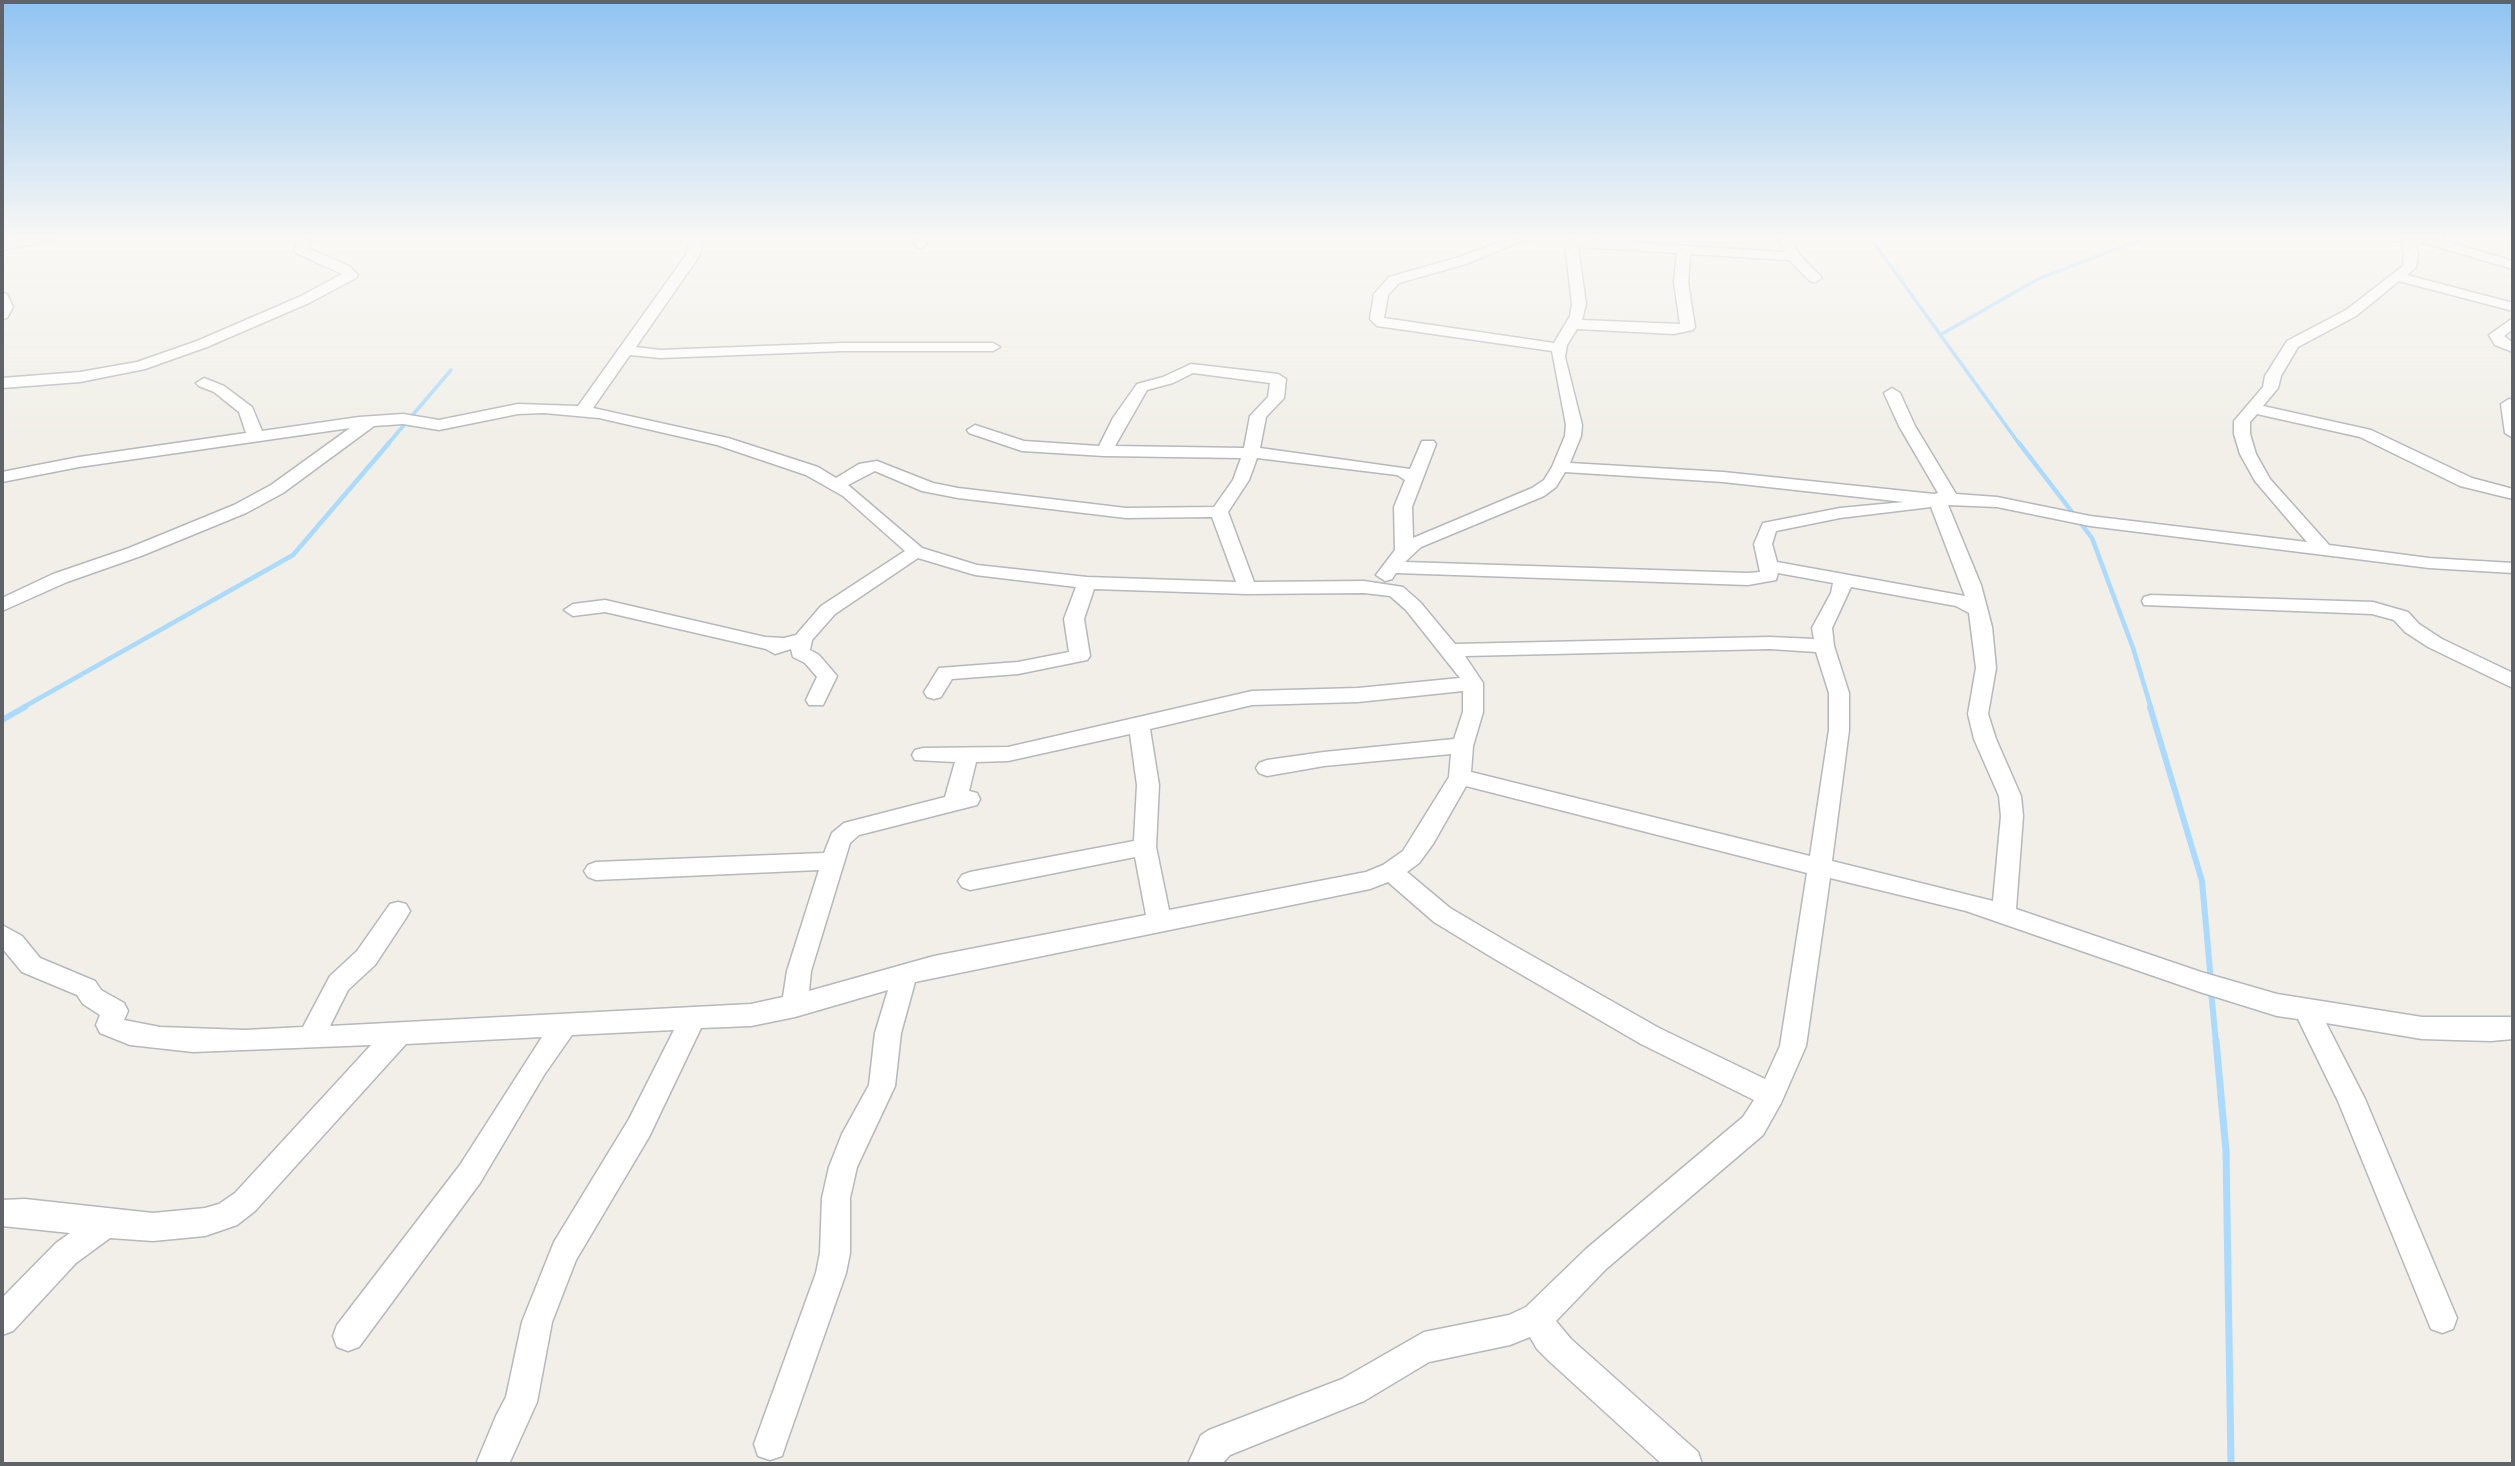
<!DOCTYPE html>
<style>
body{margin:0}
#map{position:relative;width:2515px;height:1466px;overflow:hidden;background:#f1efe8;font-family:Ubuntu,sans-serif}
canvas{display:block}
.frame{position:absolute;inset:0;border:4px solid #5f6368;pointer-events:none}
</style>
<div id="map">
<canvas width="2515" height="1466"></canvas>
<div class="frame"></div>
</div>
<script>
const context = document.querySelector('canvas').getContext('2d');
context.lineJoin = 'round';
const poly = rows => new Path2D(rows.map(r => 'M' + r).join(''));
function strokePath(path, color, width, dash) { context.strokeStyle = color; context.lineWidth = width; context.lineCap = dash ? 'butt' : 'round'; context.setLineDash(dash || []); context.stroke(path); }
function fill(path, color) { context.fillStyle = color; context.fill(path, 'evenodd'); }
const streamFar3 = poly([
 [1869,236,2020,445],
 [1940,335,2038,279,2150,236],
 [387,445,451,370]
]);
const streamFar2 = poly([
 [2019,443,2092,538,2133,648,2151,708],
 [22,708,293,555,389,443]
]);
const streamFar1 = poly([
 [2150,707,2202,881,2211,982],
 [2,720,25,707],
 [2211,991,2216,1043]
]);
const stream = poly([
 [2216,1041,2226,1151,2231,1464]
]);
const minor = poly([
 [33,236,58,236,52,240,2,250,2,242,33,236],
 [301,236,313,236,308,248,349,266,358,275,356,278,309,303,207,347,145,369,80,382,2,388,2,378,80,372,137,362,197,341,299,297,342,274,296,253,294,250,301,236],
 [691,236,703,236,700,255,636,347,660,350,842,343,993,343,1000,347,993,351,842,351,660,358,630,355,593,408,728,438,818,467,836,478,859,464,877,461,933,483,958,488,1126,508,1214,507,1233,480,1241,458,1104,456,1022,451,969,433,967,430,975,425,1024,441,1099,446,1113,418,1137,384,1163,377,1191,364,1278,374,1286,379,1284,398,1266,417,1260,448,1410,469,1422,441,1434,441,1436,444,1412,507,1413,538,1532,488,1544,480,1552,467,1565,436,1566,425,1552,351,1377,326,1370,319,1374,294,1389,277,1456,258,1517,236,1535,236,1466,264,1399,283,1388,295,1384,318,1554,343,1570,316,1572,304,1564,236,1576,236,1577,239,1784,252,1777,236,1789,236,1799,254,1822,278,1815,282,1810,281,1789,260,1690,254,1688,282,1695,327,1693,330,1674,334,1577,329,1567,345,1565,357,1582,425,1581,436,1570,463,1723,472,1934,494,1938,493,1899,426,1884,393,1892,388,1900,393,1915,426,1956,494,1997,497,2090,516,2307,542,2255,481,2240,454,2234,434,2234,421,2263,387,2265,376,2287,341,2346,310,2403,266,2404,254,2400,236,2428,236,2513,261,2513,269,2414,240,2418,254,2416,267,2407,275,2513,303,2513,311,2399,281,2356,316,2298,347,2281,376,2278,388,2263,406,2371,430,2472,478,2513,489,2513,499,2460,486,2360,437,2257,414,2250,422,2250,434,2256,454,2270,479,2329,545,2429,558,2513,563,2513,573,2429,568,2090,526,1997,507,1948,505,1981,585,1992,627,1996,668,1988,714,1996,739,2021,796,2023,816,2016,909,2201,972,2277,994,2422,1017,2513,1017,2513,1039,2491,1041,2422,1039,2326,1023,2365,1099,2457,1318,2453,1329,2442,1333,2431,1329,2338,1101,2298,1019,2277,1016,2200,992,1966,911,1830,878,1806,1046,1781,1103,1763,1135,1606,1269,1556,1321,1571,1339,1698,1452,1702,1464,1662,1464,1549,1361,1537,1349,1530,1337,1510,1345,1429,1362,1364,1401,1230,1455,1222,1464,1188,1464,1201,1435,1209,1430,1342,1379,1424,1332,1509,1315,1526,1307,1586,1249,1743,1117,1754,1100,1641,1044,1493,958,1434,922,1388,882,1370,889,915,982,901,1033,895,1086,857,1167,850,1198,850,1253,846,1273,786,1444,782,1456,770,1460,758,1456,754,1444,816,1273,820,1253,822,1198,829,1167,842,1134,869,1085,875,1033,888,990,795,1017,751,1026,701,1028,649,1137,576,1260,552,1322,537,1402,509,1464,476,1464,496,1416,506,1397,522,1322,554,1242,629,1119,674,1030,572,1035,544,1075,480,1183,359,1347,348,1351,337,1347,333,1336,337,1325,460,1165,542,1037,406,1044,255,1211,237,1225,205,1236,153,1241,110,1238,76,1263,13,1331,2,1335,2,1298,56,1243,70,1233,2,1226,2,1200,25,1199,153,1213,205,1208,219,1204,235,1193,371,1045,193,1052,130,1045,100,1033,96,1025,100,1015,83,1004,77,995,22,972,2,948,2,925,22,936,40,958,95,981,101,990,124,1003,128,1011,124,1020,160,1027,245,1030,303,1027,330,976,357,951,390,904,398,902,406,904,410,911,406,918,375,965,348,990,330,1026,751,1004,783,997,787,971,819,870,596,880,588,877,584,871,588,865,596,862,824,853,832,833,844,823,945,797,955,762,915,760,912,755,915,750,923,748,1008,747,1252,691,1358,688,1460,678,1406,610,1390,596,1364,593,1247,594,1094,589,1084,619,1090,656,1087,660,1018,674,952,679,941,697,934,699,927,697,924,692,939,668,1018,662,1069,652,1064,619,1076,587,975,575,918,558,835,614,812,640,810,650,819,655,837,676,823,705,809,705,806,700,817,677,805,663,793,657,791,649,775,654,766,649,605,612,573,616,564,610,573,604,605,600,765,637,784,638,796,635,821,606,905,551,843,496,806,475,717,445,599,418,544,413,518,414,439,430,403,424,374,426,283,493,246,513,141,556,67,582,2,611,2,598,53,574,129,548,234,505,271,485,350,428,79,467,2,482,2,472,79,457,246,433,239,412,214,392,199,386,196,383,204,378,224,386,252,407,262,431,359,417,403,414,439,420,518,404,578,406,686,255,691,236],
 [1578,247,1677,253,1674,282,1680,324,1582,320,1586,304,1578,247],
 [1193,373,1270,383,1268,397,1250,416,1244,448,1115,446,1147,390,1173,383,1193,373],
 [1257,458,1397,475,1405,480,1394,507,1395,550,1376,575,1385,581,1392,579,1396,573,1748,585,1776,580,1778,573,1833,583,1831,593,1812,628,1814,639,1770,637,1455,644,1420,602,1403,587,1364,581,1254,582,1228,512,1249,480,1257,458],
 [875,471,922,491,958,498,1126,518,1212,517,1236,582,1087,577,977,565,922,548,848,485,875,471],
 [1565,472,1723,482,1904,502,1840,508,1763,523,1754,544,1760,572,1748,573,1405,562,1421,547,1544,496,1556,487,1565,472],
 [1931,507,1965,596,1777,562,1772,544,1776,531,1840,518,1931,507],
 [1851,587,1956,606,1969,613,1976,668,1968,714,1974,739,1999,796,2001,816,1993,901,1832,861,1849,730,1849,693,1834,646,1832,628,1851,587],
 [1770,649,1816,652,1829,693,1829,730,1810,856,1471,772,1473,746,1483,712,1483,683,1465,656,1770,649],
 [1463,691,1463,712,1454,739,1324,752,1267,760,1259,763,1256,768,1259,773,1267,776,1324,766,1451,754,1449,777,1403,851,1383,865,1366,872,1169,910,1156,847,1159,785,1150,729,1252,705,1358,702,1463,691],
 [1130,734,1137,785,1134,841,970,872,962,875,958,881,962,887,970,890,1135,857,1146,915,934,956,809,991,811,971,850,843,859,835,977,805,980,799,977,793,969,791,976,762,1008,761,1130,734],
 [1466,786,1807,873,1780,1046,1765,1079,1659,1028,1511,944,1450,908,1407,872,1419,863,1433,844,1466,786],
 [910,236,922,236,927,244,921,248,916,247,910,236],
 [2,293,7,294,13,307,7,318,2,319,2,293],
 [2513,318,2513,329,2504,336,2513,343,2513,352,2495,345,2489,335,2513,318],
 [2509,399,2513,400,2513,438,2505,433,2501,404,2509,399],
 [2151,595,2373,602,2408,612,2419,624,2442,639,2513,673,2513,688,2428,647,2405,632,2394,620,2372,614,2144,605,2142,601,2144,597,2151,595]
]);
strokePath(streamFar3, '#aadaff', 3.5);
strokePath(streamFar2, '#aadaff', 4.5);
strokePath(streamFar1, '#aadaff', 6);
strokePath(stream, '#aadaff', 7);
strokePath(minor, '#b5b8bc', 3);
fill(minor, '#fff');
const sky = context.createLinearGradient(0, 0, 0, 441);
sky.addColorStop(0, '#8fc3f1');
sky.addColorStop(0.54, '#f9f8f5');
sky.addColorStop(1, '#f9f8f500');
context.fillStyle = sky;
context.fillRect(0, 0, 2515, 441);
</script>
